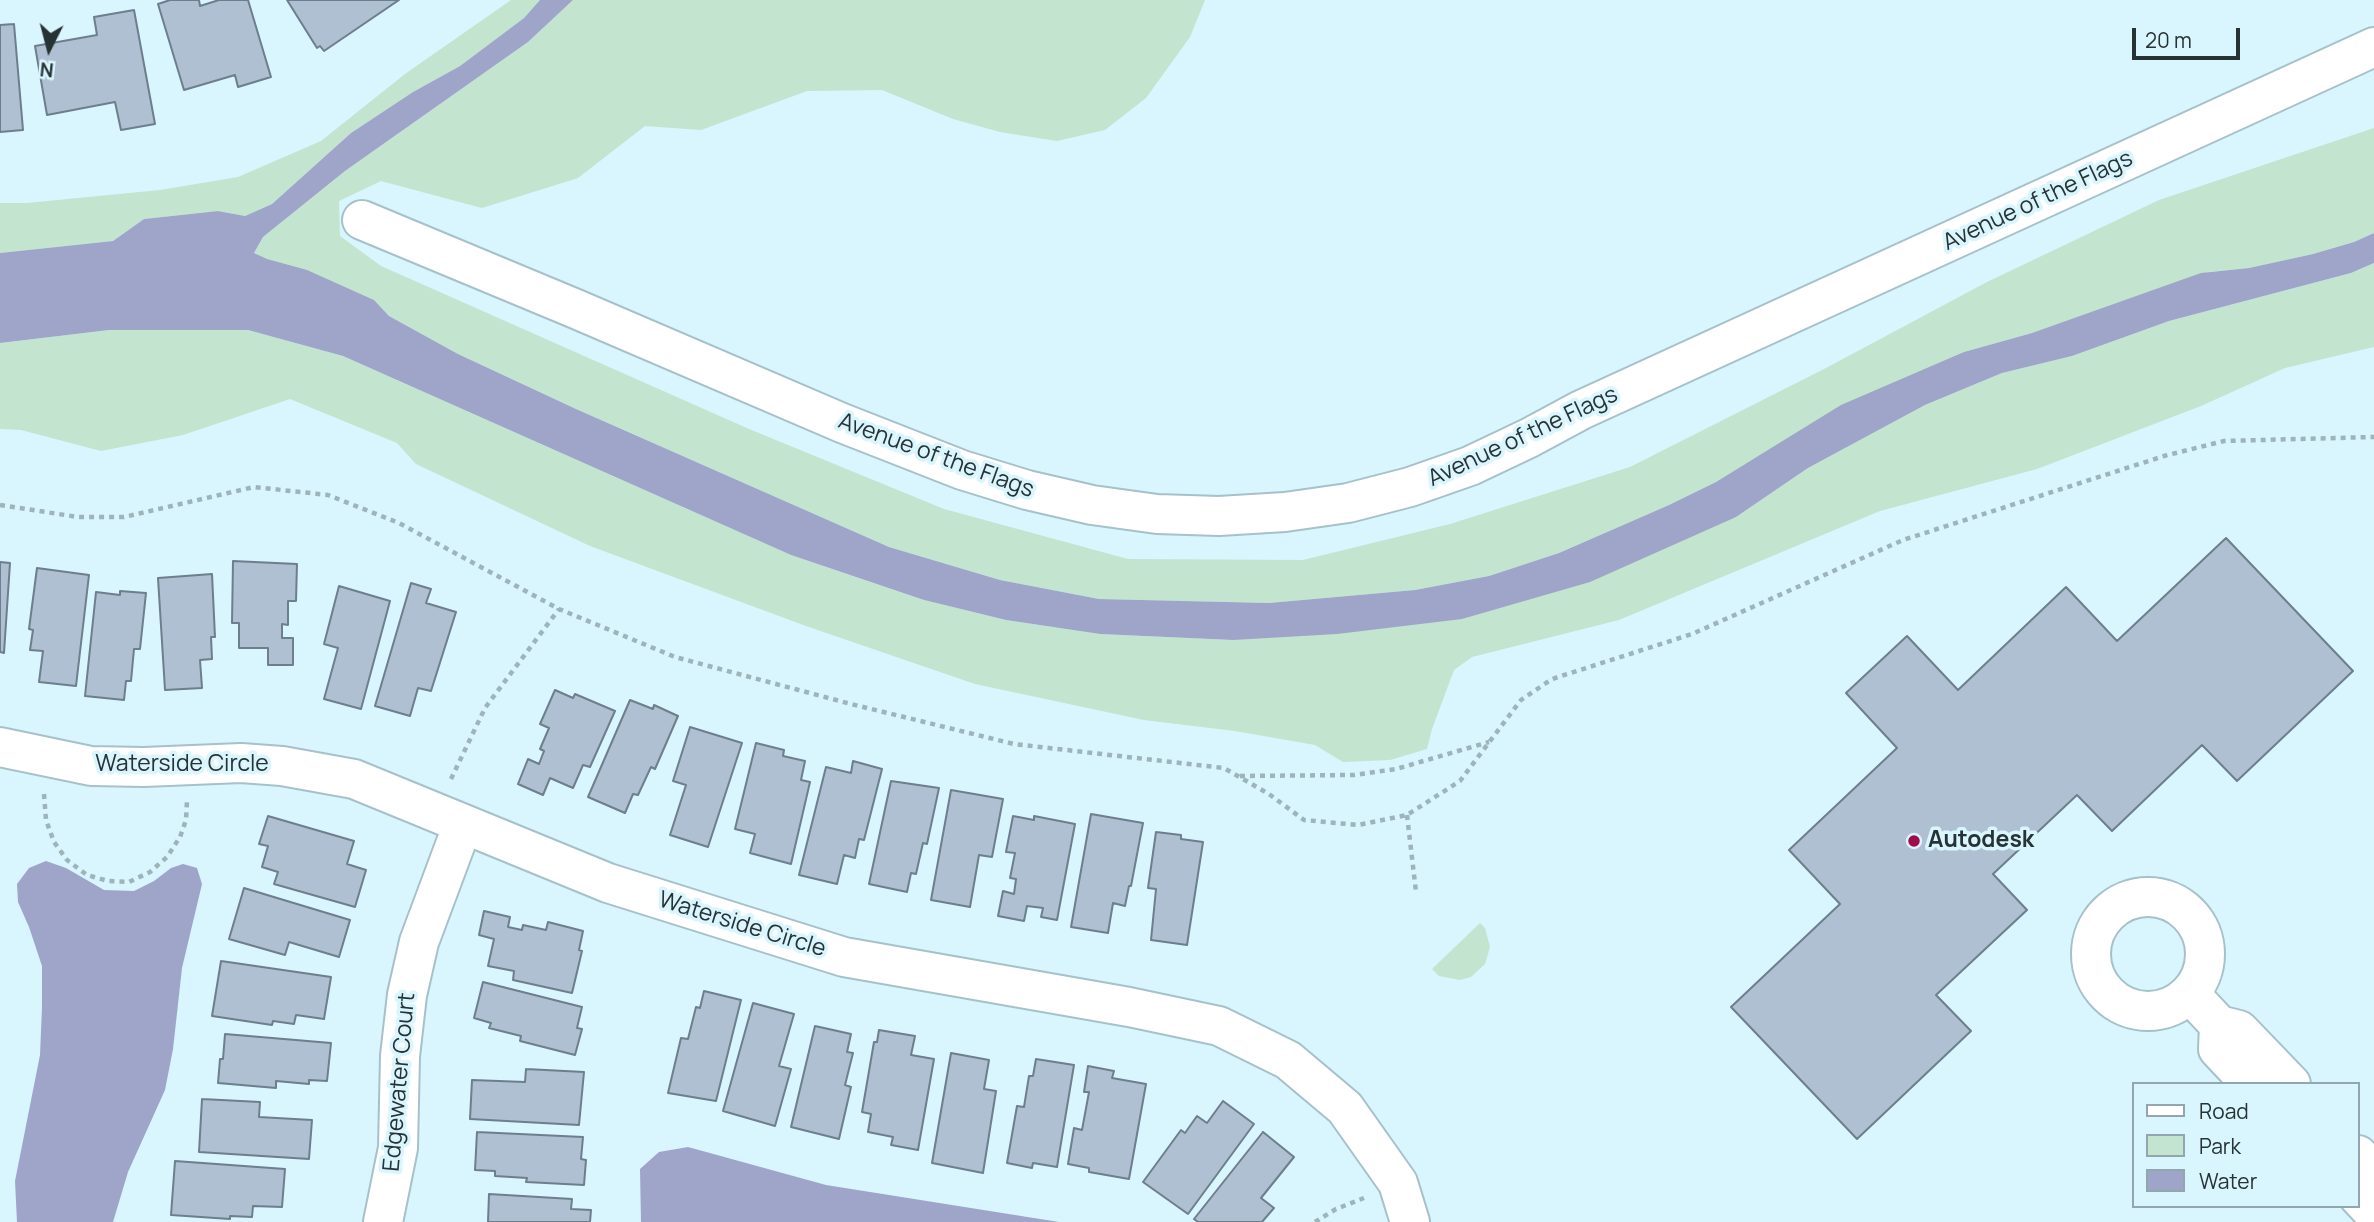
<!DOCTYPE html>
<style>
body{margin:0}
#map{position:relative;width:2374px;height:1222px;overflow:hidden;background:#d9f5fd;font-family:Manrope,sans-serif}
canvas{display:block}
.legend{position:absolute;left:2132px;top:1082px;width:228px;height:126px;box-sizing:border-box;background:#d9f5fd;border:2px solid #92a7ad;margin:0;padding:9px 12px;list-style:none;font-size:21px;color:#273235}
.legend li{display:flex;align-items:center;gap:14px;height:35px}
.legend b{width:35px;border:2px solid #92a7ad}
.north{position:absolute;left:14px;top:14px;width:70px;height:70px;-webkit-text-stroke:5px #d9f5fd;paint-order:stroke;rotate:186deg;font-size:19px;font-weight:700;line-height:28px;text-align:center;color:#273235}
.north::after{content:'';display:block;margin:auto;width:24px;height:32px;background:#273235;clip-path:polygon(50% 0,100% 100%,50% 72%,0 100%)}
.scale{position:absolute;left:2132px;top:28px;width:108px;height:32px;box-sizing:border-box;border:4px solid #273235;border-top:0;padding-left:9px;font-size:21px;line-height:24px;white-space:nowrap;color:#273235;-webkit-text-stroke:5px #d9f5fd;paint-order:stroke}
</style>
<div id="map">
<canvas width="2374" height="1222"></canvas>
<ul class="legend">
<li><b style="height:9px;background:#fff"></b>Road</li>
<li><b style="height:19px;background:#c3e4cf"></b>Park</li>
<li><b style="height:19px;background:#9ea5c9"></b>Water</li>
</ul>
<div class="north">N</div>
<div class="scale">20 m</div>
</div>
<script>
const context = document.querySelector('canvas').getContext('2d');
context.lineJoin = 'round';
function fill(path, color) { context.fillStyle = color; context.fill(path, 'evenodd'); }
const poly = rows => new Path2D(rows.map(r => 'M' + r).join(''));
function strokePath(path, color, width, dash) { context.strokeStyle = color; context.lineWidth = width; context.lineCap = dash ? 'butt' : 'round'; context.setLineDash(dash || []); context.stroke(path); }
function write(font, color, halo, rows, align = 'center') {
  context.font = font + ' Manrope,sans-serif'; context.lineWidth = 7; context.setLineDash([]); context.textBaseline = 'middle'; context.strokeStyle = halo; context.fillStyle = color; for (const [text, x, y, turn = 0] of rows) {
    context.save(); context.translate(x, y); context.rotate((+turn || 0) * Math.PI / 180); context.textAlign = isNaN(turn) ? turn : align; if (halo) context.strokeText(text, 0, 0); context.fillText(text, 0, 0); context.restore();
  }
}
const green = poly([
 [511,0,540,0,524,18,460,66,413,92,351,133,272,204,245,216,218,211,144,219,113,241,0,253,0,203,27,203,160,190,238,177,321,141,405,74],
 [573,0,1205,0,1190,37,1146,98,1105,130,1057,141,1000,132,953,119,882,90,807,91,701,130,645,126,578,178,482,208,381,181,339,201,340,236,381,266,749,429,944,509,1128,559,1303,560,1450,524,1630,467,1826,368,1987,282,2159,200,2374,128,2374,233,2354,242,2313,254,2249,268,2208,272,2032,333,1964,352,1764,453,1716,482,1669,505,1559,553,1489,576,1415,590,1269,603,1099,599,1000,580,889,547,576,409,458,354,389,316,374,300,312,273,266,259,254,253,263,237,345,171,528,42],
 [2374,263,2374,347,2285,368,2201,406,2037,469,1880,511,1619,620,1472,657,1454,670,1432,729,1427,749,1390,760,1343,762,1315,745,1235,731,1144,720,975,684,806,626,590,546,416,464,397,443,290,399,183,435,101,451,21,430,0,429,0,343,109,330,248,330,343,356,791,555,924,600,1006,620,1100,634,1233,640,1736,517,1808,468,1925,405,2002,373,2072,356,2169,321,2351,273],
 [1480,923,1485,928,1490,947,1485,964,1471,977,1460,980,1439,976,1432,969]
]);
const water = poly([
 [540,0,573,0,528,42,345,171,263,237,254,253,267,259,307,270,374,300,389,316,458,354,576,409,889,547,1000,580,1099,599,1269,603,1415,590,1489,576,1559,553,1669,505,1716,482,1841,405,1964,352,2032,333,2201,273,2249,268,2313,254,2354,242,2374,233,2374,263,2351,273,2169,321,2072,356,2002,373,1925,405,1808,468,1736,517,1590,582,1462,619,1337,634,1233,640,1100,634,1006,620,924,600,791,555,343,356,248,330,109,330,0,343,0,253,113,241,144,219,218,211,245,216,272,204,351,133,413,92,460,66,524,18],
 [46,861,66,868,104,890,134,891,154,881,171,868,183,864,197,868,202,884,182,968,173,1049,165,1090,128,1172,113,1222,17,1222,15,1181,40,1055,42,1007,42,966,29,927,18,902,17,884,29,868],
 [688,1147,826,1185,1059,1222,641,1222,640,1169,659,1152]
]);
const building = poly([
 [170,0,199,0,200,6,219,0,248,0,271,77,238,87,235,75,184,90,158,4,170,0],
 [287,0,399,0,324,51,320,46,317,48,287,0],
 [134,10,155,124,121,130,115,102,47,115,35,46,97,35,94,17,134,10],
 [14,24,23,130,0,132,0,25,14,24],
 [2226,538,2353,671,2237,781,2202,745,2112,831,2077,795,1993,874,2027,910,1936,995,1971,1031,1857,1139,1731,1007,1840,904,1789,850,1897,748,1846,693,1907,636,1958,690,2066,587,2117,641,2226,538],
 [233,561,297,564,296,601,288,601,288,625,282,624,282,638,293,638,293,665,268,665,268,648,239,648,239,623,232,623,233,561],
 [0,562,10,563,4,653,0,652,0,562],
 [37,568,89,575,76,686,39,682,43,651,30,650,33,630,29,629,37,568],
 [212,574,215,637,211,637,212,659,200,660,202,688,165,690,158,578,212,574],
 [411,583,431,589,426,603,456,612,431,691,418,688,410,716,375,706,411,583],
 [339,586,390,601,361,709,324,699,338,648,324,644,339,586],
 [120,591,146,593,140,649,134,649,131,681,126,681,124,700,85,696,96,592,120,595,120,591],
 [555,690,573,698,575,694,615,711,590,767,583,765,573,788,550,778,543,795,518,784,528,759,539,764,544,751,540,749,549,728,540,724,555,690],
 [630,700,653,709,654,705,678,716,655,769,651,767,638,795,633,794,625,813,588,797,630,700],
 [690,727,742,743,708,847,670,835,686,785,673,781,690,727],
 [756,743,784,750,783,756,805,761,801,780,810,782,791,864,750,853,755,834,735,829,756,743],
 [853,761,882,769,864,840,859,839,855,858,844,855,837,884,799,875,826,767,851,773,853,761],
 [891,781,939,788,927,844,923,843,916,874,911,873,907,892,869,884,891,781],
 [951,790,1003,799,992,857,979,855,970,907,931,900,951,790],
 [1091,814,1143,823,1131,886,1129,886,1125,906,1113,903,1108,933,1071,927,1091,814],
 [268,816,354,841,347,864,366,870,355,907,274,884,278,872,262,867,268,846,259,844,268,816],
 [1013,816,1034,820,1034,816,1075,824,1057,920,1041,917,1043,908,1027,906,1024,921,998,916,1003,891,1014,894,1016,879,1010,878,1015,853,1006,852,1013,816],
 [1156,832,1181,835,1181,839,1203,842,1187,945,1151,940,1156,889,1148,888,1156,832],
 [244,888,350,920,339,957,289,942,285,955,229,939,244,888],
 [484,911,510,917,508,927,522,930,523,925,546,930,548,922,583,931,579,950,582,951,572,993,513,980,514,971,488,966,494,939,479,935,484,911],
 [221,961,331,977,324,1019,296,1015,294,1024,273,1021,272,1025,212,1016,221,961],
 [483,982,582,1007,577,1028,582,1029,575,1055,520,1041,521,1036,489,1028,491,1023,474,1018,483,982],
 [704,991,741,1000,716,1101,668,1093,681,1038,688,1039,696,1007,700,1008,704,991],
 [753,1003,794,1014,779,1066,791,1069,775,1126,723,1111,753,1003],
 [815,1026,851,1034,847,1052,853,1053,845,1085,851,1087,839,1139,791,1127,815,1026],
 [879,1030,915,1036,911,1055,934,1059,918,1150,891,1145,893,1137,868,1132,871,1114,862,1112,874,1042,877,1042,879,1030],
 [225,1034,331,1043,327,1081,309,1080,309,1084,276,1081,276,1088,218,1083,220,1059,223,1059,225,1034],
 [951,1053,989,1060,984,1089,996,1091,983,1173,932,1163,951,1053],
 [1036,1059,1074,1065,1057,1167,1033,1163,1032,1168,1007,1163,1017,1106,1024,1107,1029,1076,1033,1076,1036,1059],
 [1088,1066,1114,1071,1112,1078,1146,1084,1129,1179,1089,1172,1089,1168,1068,1164,1074,1128,1082,1130,1089,1092,1084,1092,1088,1066],
 [526,1069,584,1072,579,1125,470,1119,472,1080,525,1082,526,1069],
 [202,1099,260,1102,259,1117,312,1120,309,1159,199,1152,202,1099],
 [1223,1101,1254,1124,1188,1214,1143,1182,1181,1130,1185,1133,1197,1116,1207,1123,1223,1101],
 [477,1132,583,1137,581,1159,586,1160,584,1185,526,1182,527,1178,495,1176,495,1171,475,1170,477,1132],
 [1263,1132,1294,1157,1261,1198,1274,1208,1262,1222,1198,1222,1194,1219,1263,1132],
 [175,1161,285,1169,282,1207,253,1206,252,1217,230,1216,230,1219,171,1215,175,1161],
 [489,1194,572,1199,571,1209,591,1210,590,1222,488,1222,489,1194]
]);
const path = poly([
 [0,505,78,517,124,517,254,487,328,495,399,523,559,609,675,657,851,704,1014,744,1224,768,1269,794,1304,820,1358,825,1407,815,1460,781,1521,700,1552,679,1692,634,1903,540,2164,456,2224,441,2374,437],
 [1240,776,1354,775,1396,769,1489,742],
 [451,779,485,708,559,609],
 [44,794,46,820,54,842,67,860,87,875,108,881,129,882,150,872,167,857,180,837,186,820,187,801],
 [1407,815,1416,892],
 [1315,1222,1336,1209,1364,1198]
]);
const minor = poly([
 [362,220,576,309,842,423,962,470,1027,490,1092,505,1157,514,1219,516,1285,512,1348,503,1410,487,1470,466,1529,438,1581,410,2374,47],
 [0,747,91,766,144,767,241,763,282,766,354,779,608,883,844,957,1129,1007,1219,1026,1288,1060,1345,1108,1398,1183,1410,1222],
 '2091 954a57 57 0 1 1 114 0a57 57 0 1 1-114 0Z',
 [2190,994,2219,1025,2239,1030,2291,1084],
 [2219,1025,2218,1049,2251,1084],
 [2358,1155,2374,1171],
 [2358,1196,2374,1213],
 [383,1222,398,1148,400,1056,407,995,419,942,463,824]
]);
const markers = [
 [1914,841,7,"#a20b4b"]
];
const streetNames = [
 ["Avenue of the Flags",2038,201,-25],
 ["Avenue of the Flags",1523,437,-25],
 ["Avenue of the Flags",936,456,20],
 ["Waterside Circle",182,765],
 ["Waterside Circle",742,925,17],
 ["Edgewater Court",400,1082,-85]
];
const poiNames = [
 ["Autodesk",1928,841]
];
fill(green, '#c3e4cf');
fill(water, '#9ea5c9');
fill(building, '#aec0d1');
strokePath(building, '#6d7e8d', 2);
strokePath(minor, '#a7c1c9', 42);
strokePath(path, '#9db4ba', 4.5, [5, 5]);
strokePath(minor, '#fff', 38);
for (const [x, y, r, color] of markers) { const dot = new Path2D(); dot.arc(x, y, r, 0, 2 * Math.PI); context.fillStyle = color; context.fill(dot); strokePath(dot, '#d9f5fd', 2.5); }
write('23px', '#273235', '#d9f5fd', streetNames);
write('bold 23px', '#273235', '#d9f5fd', poiNames, 'left');
</script>
